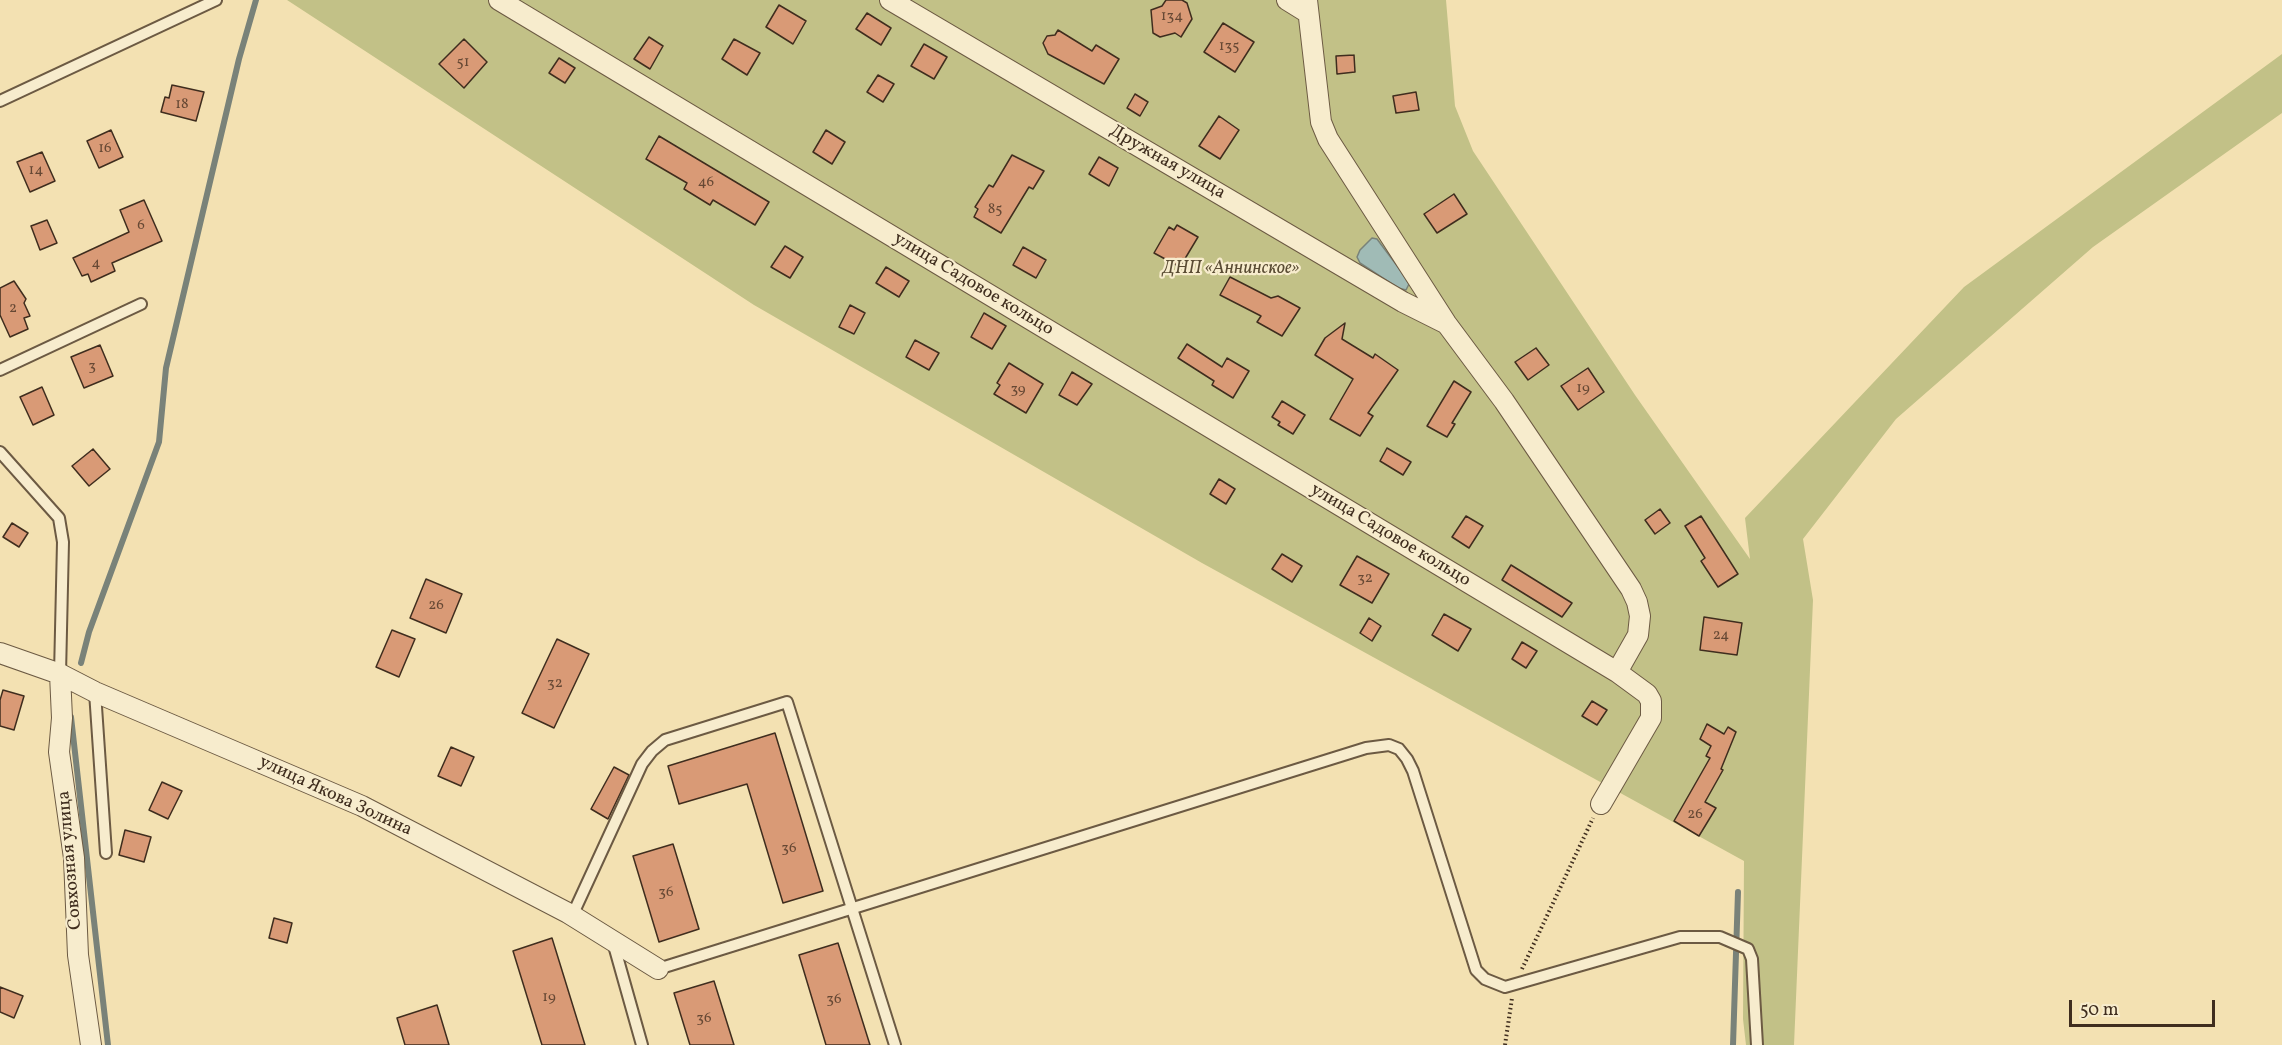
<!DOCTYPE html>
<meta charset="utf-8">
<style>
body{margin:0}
#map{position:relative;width:2282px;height:1045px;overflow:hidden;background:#f3e1b2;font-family:Vollkorn,serif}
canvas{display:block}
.scale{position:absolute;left:2069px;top:1000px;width:146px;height:27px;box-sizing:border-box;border:3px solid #3f2d1e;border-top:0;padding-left:8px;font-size:18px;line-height:21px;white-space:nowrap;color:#3f2d1e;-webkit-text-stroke:4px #f7eccd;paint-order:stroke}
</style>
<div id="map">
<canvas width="2282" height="1045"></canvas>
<div class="scale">50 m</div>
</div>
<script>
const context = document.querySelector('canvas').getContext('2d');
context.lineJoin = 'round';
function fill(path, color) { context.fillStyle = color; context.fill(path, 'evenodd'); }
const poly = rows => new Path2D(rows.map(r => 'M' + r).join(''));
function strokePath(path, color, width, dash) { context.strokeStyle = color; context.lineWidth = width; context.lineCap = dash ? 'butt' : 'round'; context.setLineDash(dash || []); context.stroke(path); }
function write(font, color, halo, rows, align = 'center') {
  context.font = font + ' Vollkorn,serif'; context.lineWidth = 4.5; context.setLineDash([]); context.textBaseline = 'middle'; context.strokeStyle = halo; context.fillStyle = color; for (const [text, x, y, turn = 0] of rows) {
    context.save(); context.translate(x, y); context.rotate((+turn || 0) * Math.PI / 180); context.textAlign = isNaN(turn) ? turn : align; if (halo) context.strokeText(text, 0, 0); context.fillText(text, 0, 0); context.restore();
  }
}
const green = poly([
 [287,0,1446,0,1455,106,1473,151,1635,395,1750,559,1745,518,1964,287,2282,54,2282,113,2093,247,1896,419,1803,539,1813,600,1794,1045,1746,1045,1743,1019,1744,861,1202,563,754,305]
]);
const water = poly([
 [1372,238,1377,239,1404,275,1409,284,1406,290,1398,288,1360,263,1357,257,1360,250,1372,238]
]);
const stream = poly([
 [81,663,89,632,159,442,166,368,239,59,256,0],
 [71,717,108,1045],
 [1733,1045,1738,892]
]);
const building = poly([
 [1166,0,1182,0,1187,3,1192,19,1181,37,1175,33,1160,37,1153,33,1151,10,1162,6,1166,0],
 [779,5,806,21,793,44,766,27,779,5],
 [867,13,891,28,881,45,856,29,867,13],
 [1223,23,1254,42,1235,72,1204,52,1223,23],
 [1058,30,1092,51,1096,45,1119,59,1104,84,1048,54,1043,43,1047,36,1055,35,1058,30],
 [649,37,663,46,650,69,634,59,649,37],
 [464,39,487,62,464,88,439,64,464,39],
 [734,39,760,53,747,75,722,59,734,39],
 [924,44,947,57,934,79,911,66,924,44],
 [1354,55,1355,72,1337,74,1336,56,1354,55],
 [559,58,575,68,565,83,549,73,559,58],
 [878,75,894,84,883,102,867,92,878,75],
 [172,85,204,92,196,121,161,112,165,97,169,98,172,85],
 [1416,92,1419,110,1396,113,1393,96,1416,92],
 [1135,94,1148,102,1140,116,1127,108,1135,94],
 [1219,116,1239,130,1220,159,1199,146,1219,116],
 [111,130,123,157,99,168,87,141,111,130],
 [826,130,845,142,832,164,813,152,826,130],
 [659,136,769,202,755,225,713,200,710,205,684,189,687,183,646,159,659,136],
 [42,152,55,181,30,192,17,162,42,152],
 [1012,155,1044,171,1033,189,1029,187,1001,233,974,217,978,209,975,207,989,185,993,187,1012,155],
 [1099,157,1118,168,1109,186,1089,174,1099,157],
 [1454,194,1467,214,1437,233,1424,214,1454,194],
 [144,200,162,241,112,263,115,271,91,282,88,274,82,276,73,258,129,232,120,210,144,200],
 [47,220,57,243,40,250,31,226,47,220],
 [1177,225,1198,237,1180,267,1154,253,1169,227,1174,230,1177,225],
 [785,246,803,257,790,278,771,267,785,246],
 [1023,247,1046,260,1036,278,1013,265,1023,247],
 [886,267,909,281,899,297,876,283,886,267],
 [1230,277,1271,298,1278,296,1300,308,1282,336,1257,322,1261,316,1220,295,1230,277],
 [14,281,26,299,24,303,30,316,24,318,28,329,10,337,0,315,0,288,14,281],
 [850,305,865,313,854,334,839,327,850,305],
 [984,313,1006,326,992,349,971,337,984,313],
 [1345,323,1342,339,1373,358,1375,354,1398,370,1368,413,1373,416,1360,436,1330,419,1353,379,1315,355,1325,338,1345,323],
 [915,340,939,353,929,370,906,357,915,340],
 [1187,344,1222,367,1227,358,1249,371,1233,398,1212,385,1214,381,1178,358,1187,344],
 [100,345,113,376,84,388,71,357,100,345],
 [1536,348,1549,365,1528,380,1515,362,1536,348],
 [1009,363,1043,384,1026,413,994,394,1000,385,997,383,1009,363],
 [1588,368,1604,392,1578,410,1561,386,1588,368],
 [1072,372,1092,384,1077,405,1059,395,1072,372],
 [1454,381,1471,392,1452,423,1455,424,1447,437,1427,426,1454,381],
 [42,387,54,415,33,425,20,397,42,387],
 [1282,401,1305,415,1293,434,1278,425,1280,422,1272,417,1282,401],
 [1387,448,1411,462,1403,475,1380,461,1387,448],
 [93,449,110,469,89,486,72,466,93,449],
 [1219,479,1235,489,1226,504,1210,494,1219,479],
 [1660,509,1670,523,1655,534,1645,520,1660,509],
 [1466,516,1483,526,1469,548,1452,537,1466,516],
 [1701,516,1738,574,1718,587,1701,561,1705,558,1685,526,1701,516],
 [12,523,28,533,19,547,3,537,12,523],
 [1282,554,1302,566,1292,582,1272,569,1282,554],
 [1357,556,1389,574,1372,603,1340,585,1357,556],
 [1511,565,1572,603,1562,617,1502,580,1511,565],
 [426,579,462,594,446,633,410,618,426,579],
 [1444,614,1471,629,1458,651,1432,635,1444,614],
 [1704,617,1742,623,1737,655,1700,650,1704,617],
 [1369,618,1381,626,1372,641,1360,633,1369,618],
 [392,630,415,639,399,677,376,667,392,630],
 [557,639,589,654,554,728,522,713,557,639],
 [1522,642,1537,651,1526,668,1512,659,1522,642],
 [3,690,24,696,14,730,0,726,0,700,3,690],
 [1592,701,1607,710,1597,725,1582,716,1592,701],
 [1707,724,1724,734,1728,727,1736,732,1721,769,1723,770,1705,802,1716,808,1699,836,1674,821,1710,758,1706,756,1711,746,1700,739,1707,724],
 [775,733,823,891,783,903,747,784,679,804,668,766,775,733],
 [451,747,474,757,461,786,438,776,451,747],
 [614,767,629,775,608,819,591,809,614,767],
 [162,782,182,791,168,819,149,810,162,782],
 [125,830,151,837,144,862,119,855,125,830],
 [673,844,699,929,659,942,633,856,673,844],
 [274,918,292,923,287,943,269,938,274,918],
 [552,938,585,1045,542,1045,513,951,552,938],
 [838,943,870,1045,826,1045,799,955,838,943],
 [714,981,734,1045,690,1045,674,993,714,981],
 [0,987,23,996,14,1018,0,1012,0,987],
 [437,1005,449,1045,405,1045,397,1018,437,1005]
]);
const path = poly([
 [1522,969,1593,818],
 [1505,1045,1512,998]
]);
const service = poly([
 [0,101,216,0],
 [0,370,141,304],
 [0,452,59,518,63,542,60,674],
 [95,692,106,853],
 [572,916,642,764,652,751,665,740,787,702,895,1045],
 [613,942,642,1045],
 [658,969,1366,748,1389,745,1399,749,1407,759,1413,771,1476,970,1485,979,1505,987,1680,937,1720,937,1748,949,1752,959,1757,1045]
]);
const minor = poly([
 [499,0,1617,672,1647,694,1651,701,1651,718,1601,804],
 [890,0,1403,302,1445,323],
 [1287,0,1308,13],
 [1307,0,1321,122,1328,139,1446,323,1504,401,1631,589,1637,602,1640,616,1638,635,1617,672],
 [0,653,60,674,95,692,362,806,568,913,658,969],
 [60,674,62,718,59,752,74,858,78,955,91,1045]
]);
const numberNames = [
 ["134",1172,17],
 ["135",1229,47],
 ["51",463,63],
 ["18",182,105],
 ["16",105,149],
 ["14",36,171],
 ["46",706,183],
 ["85",995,210],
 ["6",141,226],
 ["4",96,264],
 ["2",13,309],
 ["3",92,367],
 ["19",1583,389],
 ["39",1018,390],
 ["32",1365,579],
 ["26",436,606],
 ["24",1721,636],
 ["32",555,684],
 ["26",1695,815],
 ["36",789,849],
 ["36",666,893],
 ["19",549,998],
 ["36",834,1000],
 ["36",704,1019]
];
const streetNames = [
 ["Дружная улица",1167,163,30],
 ["улица Садовое кольцо",973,285,31],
 ["улица Садовое кольцо",1390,536,31],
 ["улица Якова Золина",335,797,25],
 ["Совхозная улица",71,860,-95]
];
const parkNames = [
 ["ДНП «Аннинское»",1231,270]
];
fill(green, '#c2c187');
fill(water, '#a0bbb6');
strokePath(water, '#798279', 1.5);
strokePath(stream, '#798279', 6);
fill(building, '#d99a76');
strokePath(building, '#3f2d1e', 1.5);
strokePath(service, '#6c5a43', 14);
strokePath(minor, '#6c5a43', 22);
strokePath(path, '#3f2d1e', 4, [1.5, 3]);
strokePath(service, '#f7eccd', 10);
strokePath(minor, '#f7eccd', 20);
write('15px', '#664834', null, numberNames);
write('18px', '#3f2d1e', '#f7eccd', streetNames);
write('italic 18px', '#594b33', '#f7eccd', parkNames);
</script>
